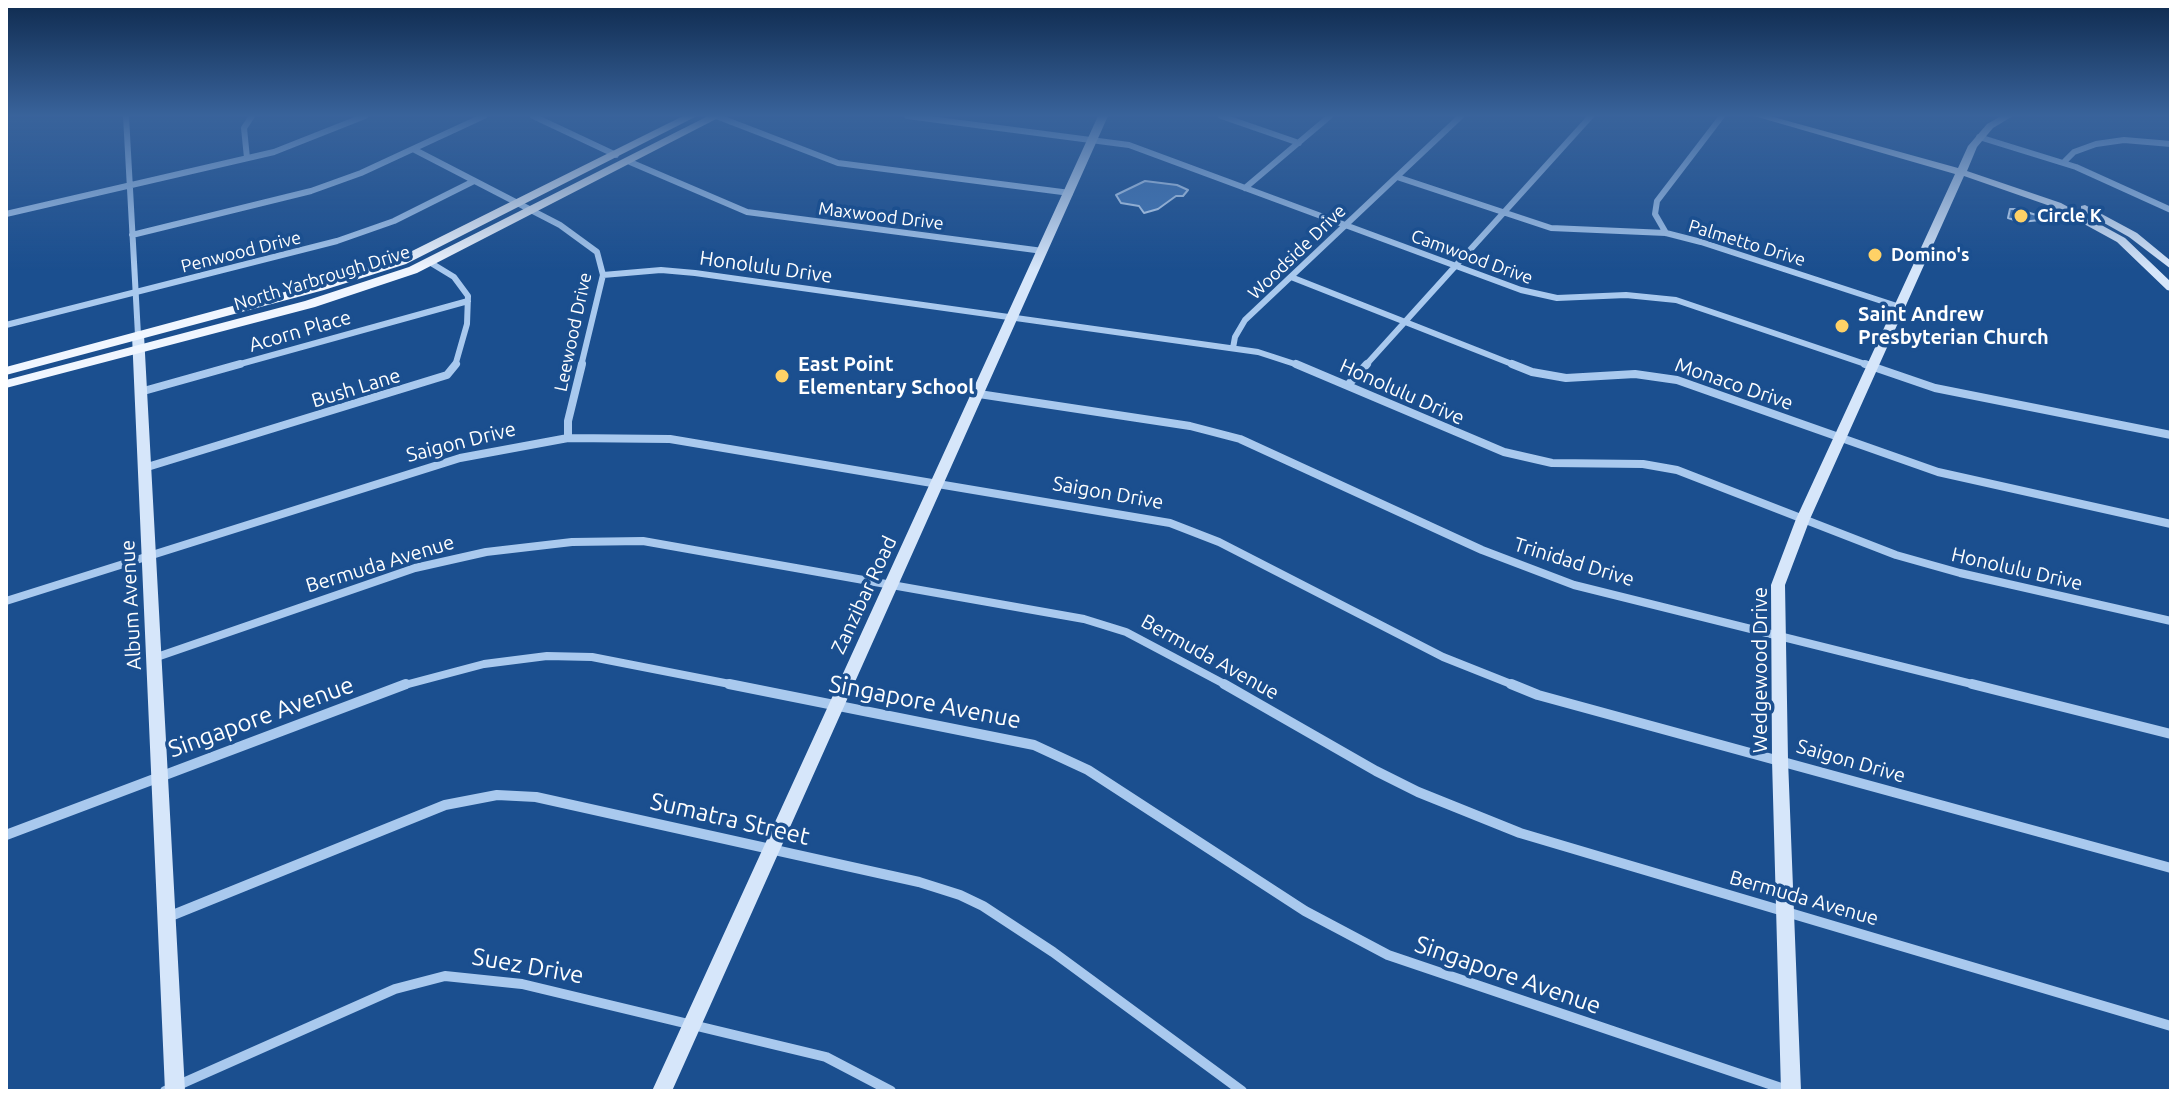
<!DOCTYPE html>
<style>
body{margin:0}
#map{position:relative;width:2177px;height:1097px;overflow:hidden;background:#1b4f8f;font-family:Ubuntu,sans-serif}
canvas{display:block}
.frame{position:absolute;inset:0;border:8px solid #fff;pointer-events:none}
</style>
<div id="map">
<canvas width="2177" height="1097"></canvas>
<div class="frame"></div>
</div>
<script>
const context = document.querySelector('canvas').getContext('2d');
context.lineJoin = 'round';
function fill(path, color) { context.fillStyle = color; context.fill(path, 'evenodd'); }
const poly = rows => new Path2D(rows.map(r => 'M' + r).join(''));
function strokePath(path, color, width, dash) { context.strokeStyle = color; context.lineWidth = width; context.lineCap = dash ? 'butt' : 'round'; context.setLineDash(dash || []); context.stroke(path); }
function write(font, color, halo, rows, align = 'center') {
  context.font = font + ' Ubuntu,sans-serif'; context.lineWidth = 7; context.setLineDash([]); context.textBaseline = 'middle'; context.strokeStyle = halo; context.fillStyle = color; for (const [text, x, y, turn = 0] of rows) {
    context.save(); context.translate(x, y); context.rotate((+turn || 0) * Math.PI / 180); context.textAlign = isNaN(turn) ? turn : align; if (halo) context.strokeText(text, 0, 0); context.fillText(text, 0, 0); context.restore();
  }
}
const building = poly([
 [1145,181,1177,185,1188,190,1183,196,1176,196,1158,209,1144,213,1139,206,1121,203,1116,195,1145,181],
 [2010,209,2017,209,2049,219,2021,222,2008,218,2010,209]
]);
const streetFar2 = poly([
 [126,116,138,335],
 [533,116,616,155],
 [716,116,838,163,1070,193],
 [907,116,1129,145,1521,290,1557,298,1626,295,1676,300,1871,366],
 [1221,116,1299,143],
 [1979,137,2076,167,2171,210],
 [413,149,560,225,597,252,603,275,581,366],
 [247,158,244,128,252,116],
 [630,162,747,212,1043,251],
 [2064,162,2074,152,2096,144,2124,140,2171,144],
 [1397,177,1551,228,1666,233,1701,242,1900,307],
 [1245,188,1330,116],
 [6,214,274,152,365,116],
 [1666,233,1655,214,1657,201,1722,116],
 [132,235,311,191,361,173,484,116],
 [431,263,454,277,468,296,467,324,455,366],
 [603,275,661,270,695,273,1258,352,1301,366],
 [1291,277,1517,366],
 [6,325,337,241,394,221,474,181],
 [1233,348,1235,337,1245,320,1461,116],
 [233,366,468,301],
 [1365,366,1591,116]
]);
const streetFar1 = poly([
 [1296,364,1504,452,1552,463,1643,464,1677,470,1896,555,1960,573,2171,621],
 [1512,364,1532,372,1566,378,1635,374,1677,380,1938,472,2171,524],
 [1865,364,1935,388,2171,435],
 [1348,385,1367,364],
 [140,392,240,364],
 [979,394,1190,426,1240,439,1482,550,1574,585,1980,686],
 [568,438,568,421,582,364],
 [144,468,447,375,456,364],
 [6,601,460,458,568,438,670,439,1170,523,1219,542,1443,657,1516,686],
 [154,658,415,568,486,552,572,542,643,541,1084,619,1126,632,1228,686],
 [401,686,484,664,547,656,592,657,740,686]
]);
const street = poly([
 [729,684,1034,745,1088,770,1305,911,1388,955,1790,1091],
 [1224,684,1376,771,1418,792,1520,833,2171,1026],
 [1511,684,1538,695,2171,868],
 [1972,684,2171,734],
 [6,835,406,684],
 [168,917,445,805,497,795,536,797,919,882,960,895,983,906,1053,952,1242,1091],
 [165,1091,395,989,445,976,522,984,826,1057,891,1091]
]);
const secondary = poly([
 [1098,116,1108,116,672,1091,652,1091,1098,116],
 [1754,116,1770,116,1958,168,1968,146,1987,124,2001,116,2013,116,1993,128,1977,147,1967,171,2061,203,2125,238,2171,282,2171,291,2167,290,2117,242,2053,207,1964,176,1810,519,1785,585,1788,760,1801,1091,1781,1091,1772,760,1771,585,1796,519,1955,174,1754,116],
 [2085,205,2137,233,2171,261,2171,269,2129,237,2081,210,2081,206,2085,205],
 [138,331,144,335,185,1091,165,1091,132,335,138,331]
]);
const primary = poly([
 [683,116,697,116,406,264,324,290,6,375,6,367,314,284,398,258,683,116],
 [708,116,722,116,417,273,315,307,6,388,6,380,305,301,409,267,708,116]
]);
const markers = [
 [2021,216,8,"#ffd166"],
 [1875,255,8,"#ffd166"],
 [1842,326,8,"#ffd166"],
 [782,376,8,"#ffd166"]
];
const farStreetnames = [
 ["Maxwood Drive",881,216,7],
 ["Palmetto Drive",1747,243,17],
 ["Penwood Drive",241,252,-14],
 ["Woodside Drive",1297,252,-44],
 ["Camwood Drive",1472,257,20],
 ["North Yarbrough Drive",322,278,-17],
 ["Leewood Drive",573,332,-78]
];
const farPoinames = [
 ["Circle K",2037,216],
 ["Domino's",1891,255]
];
const streetNames = [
 ["Honolulu Drive",766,267,8],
 ["Acorn Place",300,331,-16],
 ["Monaco Drive",1734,384,19],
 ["Bush Lane",356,388,-17],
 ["Honolulu Drive",1402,392,24],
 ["Saigon Drive",461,442,-14],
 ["Saigon Drive",1108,493,10],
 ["Trinidad Drive",1574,562,17],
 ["Bermuda Avenue",380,564,-17],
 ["Honolulu Drive",2017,569,13],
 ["Zanzibar Road",864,595,-65],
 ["Album Avenue",131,605,-93],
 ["Bermuda Avenue",1210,657,29],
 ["Wedgewood Drive",1760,670,-90],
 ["Saigon Drive",1851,761,16],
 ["Bermuda Avenue",1804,898,16]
];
const poiNames = [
 ["Saint Andrew",1858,314],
 ["Presbyterian Church",1858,337],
 ["East Point",798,364],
 ["Elementary School",798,387]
];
const nearStreetnames = [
 ["Singapore Avenue",925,702,11],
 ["Singapore Avenue",261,717,-20],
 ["Sumatra Street",730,819,13],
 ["Suez Drive",528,966,10],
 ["Singapore Avenue",1508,975,19]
];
fill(building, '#4478b7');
strokePath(building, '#cfe3fa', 2);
strokePath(streetFar2, '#a9c9ee', 6);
strokePath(streetFar1, '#a9c9ee', 8);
strokePath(street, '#a9c9ee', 10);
fill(secondary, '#d6e6fa');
fill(primary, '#f0f6ff');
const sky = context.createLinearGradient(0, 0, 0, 270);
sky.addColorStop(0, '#0f2b4f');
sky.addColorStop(0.43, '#39639b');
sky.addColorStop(1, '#39639b00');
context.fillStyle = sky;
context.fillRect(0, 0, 2177, 270);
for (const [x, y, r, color] of markers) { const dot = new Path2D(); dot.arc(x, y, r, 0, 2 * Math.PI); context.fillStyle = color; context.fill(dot); strokePath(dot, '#1b4f8f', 3); }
write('18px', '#fff', '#1b4f8f', farStreetnames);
write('bold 18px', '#fff', '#1b4f8f', farPoinames, 'left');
write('20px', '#fff', '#1b4f8f', streetNames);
write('bold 20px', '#fff', '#1b4f8f', poiNames, 'left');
write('24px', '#fff', '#1b4f8f', nearStreetnames);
</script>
